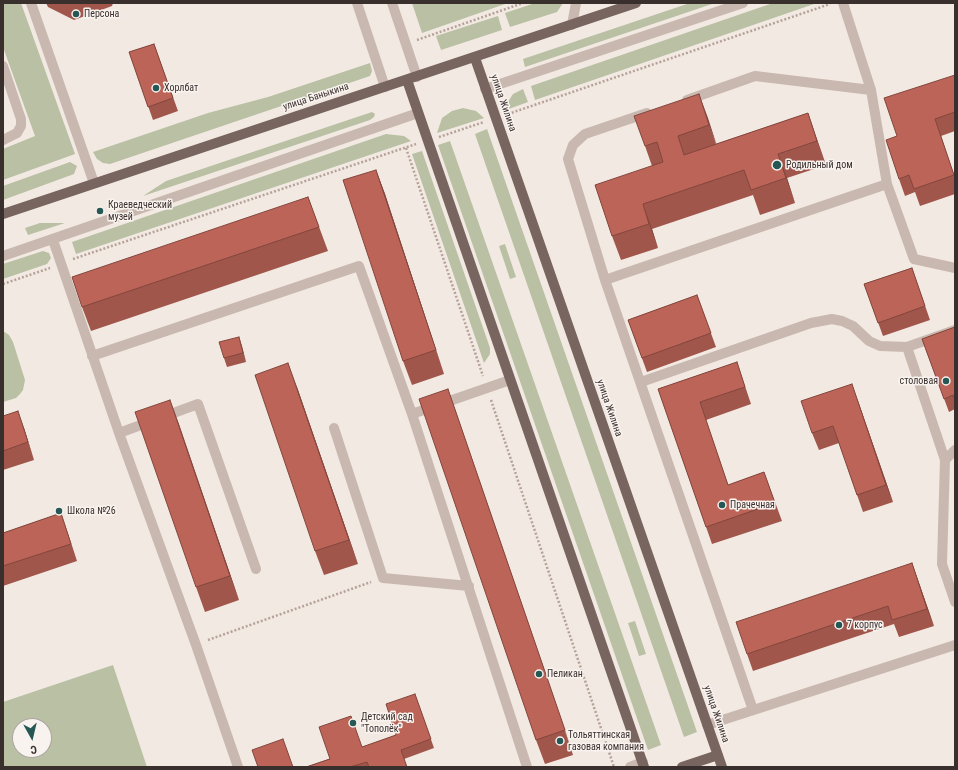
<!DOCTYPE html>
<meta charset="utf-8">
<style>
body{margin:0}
#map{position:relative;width:958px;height:770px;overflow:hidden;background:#f2e9e2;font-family:"Roboto Condensed",sans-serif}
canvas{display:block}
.frame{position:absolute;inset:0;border:4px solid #392f2c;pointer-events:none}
.north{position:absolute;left:12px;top:718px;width:40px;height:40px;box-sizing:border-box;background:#f9f3ef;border:1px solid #aca5a1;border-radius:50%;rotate:172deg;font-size:11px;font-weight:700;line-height:16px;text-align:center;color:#392f2c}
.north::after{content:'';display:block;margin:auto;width:14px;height:18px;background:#255755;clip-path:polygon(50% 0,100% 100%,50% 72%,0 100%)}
</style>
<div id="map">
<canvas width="958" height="770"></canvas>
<div class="frame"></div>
<div class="north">С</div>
</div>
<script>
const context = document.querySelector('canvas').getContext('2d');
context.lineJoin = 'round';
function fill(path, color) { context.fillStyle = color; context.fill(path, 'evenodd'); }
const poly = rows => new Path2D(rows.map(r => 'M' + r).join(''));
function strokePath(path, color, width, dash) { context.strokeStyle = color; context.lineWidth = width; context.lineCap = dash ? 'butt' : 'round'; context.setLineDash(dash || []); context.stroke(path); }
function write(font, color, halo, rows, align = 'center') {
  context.font = font + ' "Roboto Condensed",sans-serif'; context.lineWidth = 3; context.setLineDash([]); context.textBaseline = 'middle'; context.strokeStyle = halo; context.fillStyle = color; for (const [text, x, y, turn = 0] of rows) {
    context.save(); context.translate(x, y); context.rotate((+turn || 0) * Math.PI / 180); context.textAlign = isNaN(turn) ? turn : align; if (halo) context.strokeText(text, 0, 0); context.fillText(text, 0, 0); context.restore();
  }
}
const green = poly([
 [3,3,21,3,75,154,3,180,3,149,35,136,3,47],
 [412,3,508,3,422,33],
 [535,3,563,3,557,12,510,27,505,13],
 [690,3,715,3,525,67,523,59],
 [773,3,817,3,535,100,531,86],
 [498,16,502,30,441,50,436,36],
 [370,63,372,71,370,76,110,164,103,163,97,159,93,152,208,113,268,97],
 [523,89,528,102,506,110,506,105,513,94],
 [463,108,476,111,484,118,437,133,442,118,452,111],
 [372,112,375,114,374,117,370,120,143,196,166,181],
 [487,129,697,732,684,737,475,134],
 [386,134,404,136,411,141,76,254,72,242],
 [450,141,661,745,648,750,438,145],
 [422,151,490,348,490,354,484,363,412,154],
 [70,162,77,166,74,174,3,200,3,186],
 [40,223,65,223,28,235,25,228],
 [505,244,516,277,510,279,499,246],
 [43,251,49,253,51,258,47,264,3,279,3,264],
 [3,331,9,335,13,342,25,380,23,390,20,394,16,398,3,402],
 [635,621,646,654,639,656,628,623],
 [113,665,147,767,3,767,3,702],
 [20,726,44,726,44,750,20,750]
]);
const path = poly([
 [417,40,523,3],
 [508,114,830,4],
 [439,137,484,122],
 [406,148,483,376],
 [73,259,416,144],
 [3,284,50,268],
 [491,400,614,767],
 [208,640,371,582]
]);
const minor = poly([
 [31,3,94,183],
 [357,3,385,87],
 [392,3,417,77],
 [843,3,871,90,887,184],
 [572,25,576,3],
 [3,66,21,119,21,126,17,133,3,140],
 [485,89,743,3],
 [687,100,755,76,871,90],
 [647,113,585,134,573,145,568,159,605,280,753,710],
 [53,240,119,433,196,645,238,767],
 [3,256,418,113],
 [605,280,887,184,914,259,955,268],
 [955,330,907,347,945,460,942,564,955,602],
 [92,356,359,266,412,414,527,767],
 [641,382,811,323,832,319,842,321,853,326,869,341,880,346,907,347],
 [412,414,510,380],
 [334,428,383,578,469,586],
 [119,433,198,404,256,569],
 [945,460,955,450],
 [707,725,955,645],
 [630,767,643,762]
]);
const major = poly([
 [475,58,722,767],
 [407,80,644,767],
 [3,214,636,3],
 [682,767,718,755]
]);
const wall = poly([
 [46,3,113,3,112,6,74,20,48,7],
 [154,44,178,111,153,120,129,52],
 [955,75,955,131,941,136,955,178,955,194,920,206,915,192,905,196,899,179,897,136],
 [699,94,716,144,808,113,826,165,787,178,795,203,760,215,753,195,652,229,658,248,621,260,612,236,652,166,645,146],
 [376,170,385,194,444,374,412,385,403,361],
 [308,197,328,251,91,331,82,307],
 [912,268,930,320,883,336,864,284],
 [697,295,716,347,647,372,628,320],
 [955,327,955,409,949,412,922,339],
 [239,337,246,362,227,367,224,358],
 [737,362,751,404,706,420,728,485,764,472,782,521,712,544,658,389],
 [297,387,358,564,324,575,315,551],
 [448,389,573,755,545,764,536,740],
 [170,400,239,600,205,612,196,587],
 [858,401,893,502,863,512,839,443,819,450,812,433],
 [3,416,24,428,34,460,3,470],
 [61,513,77,561,3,586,3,533],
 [912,563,934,626,899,637,894,624,753,671,747,654],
 [415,694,434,748,404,759,407,767,306,767,396,735]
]);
const shadedWall = poly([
 [699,94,708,118,718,149,709,125],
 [808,113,816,137,826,165,817,141],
 [935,119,941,136,955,179],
 [778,154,787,178,795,203,786,178],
 [376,170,385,194,444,374],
 [643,204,652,229,658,248,649,224],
 [239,337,242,346,246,362,243,353],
 [288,363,297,387,358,564,349,540],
 [852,384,858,401,893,502,886,485],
 [448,389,456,413,573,755,565,730],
 [170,400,179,424,239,600,230,576],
 [18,411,24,428,34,460,28,442],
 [61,513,77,561,71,544],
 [912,563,918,580,934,626,927,609]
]);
const building = poly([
 [154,44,173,98,148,107,129,52,154,44],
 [955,75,955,112,935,119,954,175,914,189,909,175,899,179,886,140,897,136,884,98,955,75],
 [699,94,709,125,678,136,684,155,808,113,817,141,778,154,786,178,751,190,744,170,643,204,649,224,612,236,595,185,663,162,657,142,645,146,634,116,699,94],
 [376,170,436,350,403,361,343,180,376,170],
 [308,197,319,227,82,307,72,277,308,197],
 [912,268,925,306,878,323,864,284,912,268],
 [697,295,711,333,642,358,628,320,697,295],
 [955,327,955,400,953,395,944,399,922,339,955,327],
 [239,337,243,353,224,358,219,342,239,337],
 [737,362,745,387,700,402,728,485,764,472,775,503,706,527,658,389,737,362],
 [288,363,349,540,315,551,255,375,288,363],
 [852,384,886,485,857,495,833,426,812,433,801,401,852,384],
 [448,389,565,730,536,740,419,399,448,389],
 [170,400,230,576,196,587,135,412,170,400],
 [18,411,28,442,3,451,3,416,18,411],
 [61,513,71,544,3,566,3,533,61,513],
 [912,563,927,609,892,620,888,606,747,654,736,622,912,563],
 [415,694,431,739,401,750,407,767,369,767,367,762,350,767,306,767,330,759,319,727,351,716,362,747,396,735,386,704,415,694],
 [283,739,293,767,258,767,252,750,283,739]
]);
const markers = [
 [76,14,4,"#255755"],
 [156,88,4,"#255755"],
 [777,165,5,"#255755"],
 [100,211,4,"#255755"],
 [946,381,4,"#255755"],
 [722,505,4,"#255755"],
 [59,511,4,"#255755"],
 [839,625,4,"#255755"],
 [539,674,4,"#255755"],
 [353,723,4,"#255755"],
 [560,741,4,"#255755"]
];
const poiNames = [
 ["Персона",84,14],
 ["Хорлбат",164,88],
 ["Родильный дом",786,165],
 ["Краеведческий",108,205],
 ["музей",108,217],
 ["столовая",938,381,"right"],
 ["Прачечная",730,505],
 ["Школа №26",67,511],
 ["7 корпус",847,625],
 ["Пеликан",547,674],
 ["Детский сад",361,717],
 ["\"Тополёк\"",361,729],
 ["Тольяттинская",568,735],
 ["газовая компания",568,747]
];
const streetNames = [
 ["улица Баныкина",316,97,-18],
 ["улица Жилина",503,103,71],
 ["улица Жилина",609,408,71],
 ["улица Жилина",716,714,71]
];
fill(green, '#b9c0a3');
strokePath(path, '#b5a299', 2.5, [2, 2]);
strokePath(minor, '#c9b8af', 10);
strokePath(major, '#79655f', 10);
fill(wall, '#a1564b');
fill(shadedWall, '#83463d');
fill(building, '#bb6457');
strokePath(building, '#83463d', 1);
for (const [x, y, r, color] of markers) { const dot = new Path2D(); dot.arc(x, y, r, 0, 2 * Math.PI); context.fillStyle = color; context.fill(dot); strokePath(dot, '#f9f3ef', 1.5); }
write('10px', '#392f2c', '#f9f3ef', poiNames, 'left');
write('10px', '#392f2c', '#f9f3ef', streetNames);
</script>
